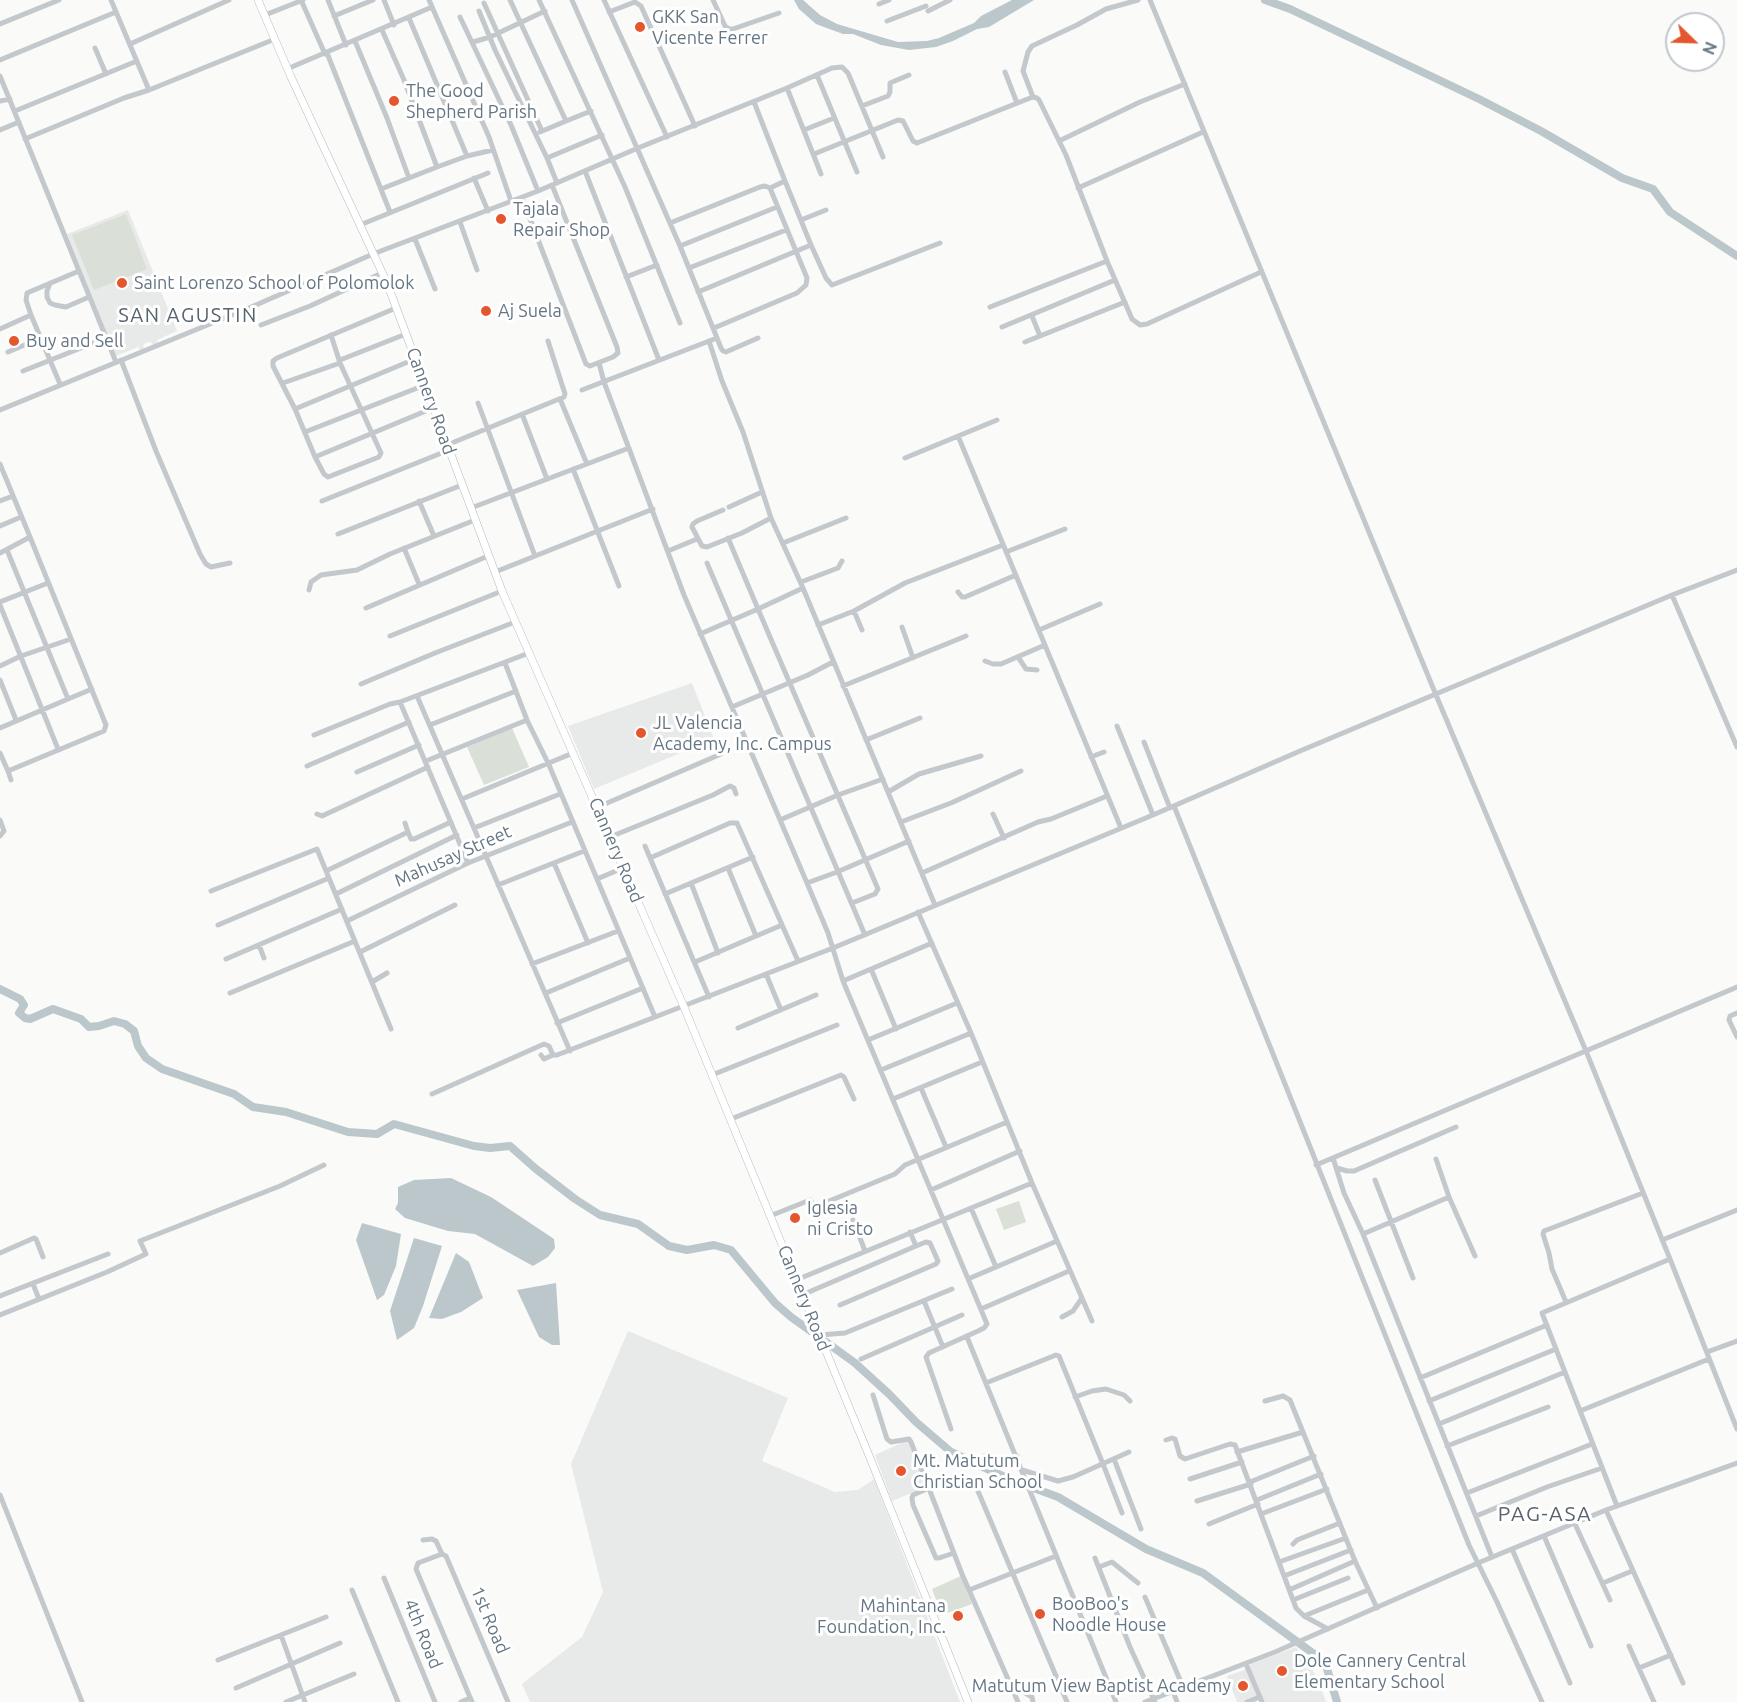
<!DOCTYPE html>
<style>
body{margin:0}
#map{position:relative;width:1737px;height:1702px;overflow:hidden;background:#fafaf8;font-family:Ubuntu,sans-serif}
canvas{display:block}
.north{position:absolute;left:1665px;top:12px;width:60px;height:60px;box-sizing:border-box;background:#fff;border:2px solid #c1c8cd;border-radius:50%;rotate:113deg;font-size:16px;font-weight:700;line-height:24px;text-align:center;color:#657683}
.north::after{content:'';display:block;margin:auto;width:21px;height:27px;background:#e4572e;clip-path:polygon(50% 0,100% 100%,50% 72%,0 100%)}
</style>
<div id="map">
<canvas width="1737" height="1702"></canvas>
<div class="north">N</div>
</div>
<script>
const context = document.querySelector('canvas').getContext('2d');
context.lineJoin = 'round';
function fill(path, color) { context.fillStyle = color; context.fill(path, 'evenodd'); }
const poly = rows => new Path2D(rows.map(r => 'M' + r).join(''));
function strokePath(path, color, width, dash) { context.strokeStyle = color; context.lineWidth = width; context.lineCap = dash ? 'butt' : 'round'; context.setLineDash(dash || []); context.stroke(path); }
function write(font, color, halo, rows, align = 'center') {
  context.font = font + ' Ubuntu,sans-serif'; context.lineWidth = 6; context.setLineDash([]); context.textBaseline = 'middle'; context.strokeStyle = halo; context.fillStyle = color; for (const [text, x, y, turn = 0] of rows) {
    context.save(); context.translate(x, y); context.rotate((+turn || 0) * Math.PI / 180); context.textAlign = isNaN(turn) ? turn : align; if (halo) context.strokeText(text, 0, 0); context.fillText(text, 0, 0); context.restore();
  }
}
const built = poly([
 [128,210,177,331,157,340,158,343,153,345,151,342,145,343,143,346,144,349,140,350,138,347,116,356,67,234],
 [692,683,714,739,594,789,568,726],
 [628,1331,788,1398,762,1461,835,1492,858,1490,874,1479,960,1702,530,1702,522,1684,582,1637,603,1592,571,1464],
 [908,1440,926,1487,892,1501,875,1455],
 [1296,1647,1317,1677,1326,1702,1264,1702,1249,1665],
 [1247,1669,1259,1696,1244,1702,1237,1702,1227,1676]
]);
const green = poly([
 [126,214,147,269,94,290,72,235],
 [512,728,529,767,484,785,467,747],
 [1019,1201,1026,1222,1004,1230,996,1209],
 [961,1576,972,1604,942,1615,932,1589]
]);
const water = poly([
 [794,0,803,0,820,15,837,24,898,42,927,41,939,38,974,23,981,16,1012,0,1034,0,989,27,977,29,953,41,936,47,909,50,881,45,853,34,843,34,816,24,799,9],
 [451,1178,491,1197,554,1239,555,1248,548,1257,533,1266,475,1234,448,1231,405,1218,395,1209,398,1203,398,1187,414,1180],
 [362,1223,401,1234,396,1266,384,1295,377,1300,356,1240],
 [414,1238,442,1246,423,1306,414,1328,397,1340,390,1311],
 [456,1253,469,1262,483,1298,461,1312,442,1319,429,1318],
 [556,1283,560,1345,552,1345,539,1337,517,1290]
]);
const river = poly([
 [1265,0,1290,9,1479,99,1541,131,1622,178,1653,189,1670,212,1737,256],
 [0,989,20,999,24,1005,19,1013,25,1018,30,1019,53,1009,81,1019,89,1027,99,1026,114,1021,125,1024,134,1031,138,1046,146,1058,162,1069,234,1094,253,1107,286,1112,348,1132,377,1134,394,1124,474,1146,490,1148,510,1146,536,1169,575,1199,600,1215,638,1224,669,1246,687,1250,714,1245,731,1250,775,1303,791,1317,812,1332],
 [826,1342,855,1363,889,1394,916,1422,951,1452,1009,1479,1058,1497,1146,1549,1203,1573,1325,1662,1337,1702]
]);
const minor = poly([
 [111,0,149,90,275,39],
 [301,0,325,54],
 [328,0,346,45],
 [384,0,394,25],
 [429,0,489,137,511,201],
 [510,0,566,121,591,111],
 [539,0,625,187,680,323],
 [572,0,680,246,717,338,582,390],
 [604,0,667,137],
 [713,0,725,26,729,29,733,29,779,13],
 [1150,0,1436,695,1586,1051,1670,1259,1737,1429],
 [484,3,542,131],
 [879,4,889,0],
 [479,11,495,50,547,158,557,183],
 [928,11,950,0],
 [609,12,635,2,641,6,695,126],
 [265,15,303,0],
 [334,16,373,0],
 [460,17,511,125,538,191],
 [409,18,467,156],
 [887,21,926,6],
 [0,24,59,0],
 [382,30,404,80,437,167,467,156,493,150],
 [355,41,387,118,409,178],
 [473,42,490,37,545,11],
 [130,44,229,0],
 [95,48,106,74],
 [327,53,390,212],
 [0,60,116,12],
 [287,69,432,7],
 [1005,72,1017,103],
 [817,75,857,172],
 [0,76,116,362],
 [787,88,821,174],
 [1033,97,1023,71,1028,52,1032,46,1077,25,1106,9,1138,0],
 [0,101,10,99],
 [754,102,785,181,770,188],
 [862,106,888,96,890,92,890,83,909,75],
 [15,111,137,61],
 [0,130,19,122],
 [804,130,834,118],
 [540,132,566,121],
 [25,139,124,98,149,90],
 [1059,141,1140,102,1185,84],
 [814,154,898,120,903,121,913,141,917,143,1025,100,1033,97,1037,98,1039,100,1066,155,1107,261,990,307],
 [547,158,602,135],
 [585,171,659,360],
 [474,178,488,211],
 [785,181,811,245],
 [1078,188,1203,132],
 [381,189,437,167],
 [522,198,586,364,590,366,613,357,618,353,617,347,552,185],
 [801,220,826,210],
 [460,222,477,270],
 [670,223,760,187,765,186,770,188,807,278,806,285,797,293,714,328],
 [360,225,488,173],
 [415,239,435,289],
 [680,246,777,207],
 [1107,261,1132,319,1140,325,1147,324,1261,272],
 [689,268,786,230],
 [626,277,657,265],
 [50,283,47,291,47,297,50,303,55,305,66,307,89,297],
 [698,292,811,245,826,278,832,285,940,243],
 [396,308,277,358,273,361,273,366,295,409,315,457,433,408],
 [31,315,26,300,27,293,79,271],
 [1032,316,1040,336],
 [261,325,310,306,382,273],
 [1002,327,1115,280],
 [0,329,31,315,60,384],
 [717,338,721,348,723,351,726,352,758,338],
 [709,341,722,381,743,432,771,518,803,588,935,905],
 [1025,342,1125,302],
 [8,352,41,338],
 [121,360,156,451,200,554,206,564,211,567,230,563],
 [340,360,406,334],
 [599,363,604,382,684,595,807,883,828,933,843,981,987,1324,984,1328,978,1331,929,1353,926,1357,951,1429],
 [23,371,106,338],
 [283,383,340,363],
 [560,399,587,464],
 [478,403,535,556],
 [295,409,415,359],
 [0,410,249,308,373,254,538,191,638,148,787,88,832,68,842,67,848,73,883,157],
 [522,414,547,479],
 [305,432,425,385],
 [958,436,1121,828],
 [447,445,564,397,565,394,548,341],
 [315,457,324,474,328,477,379,457,381,453,340,363,331,335],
 [905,458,997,420],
 [0,464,30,537,0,553],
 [573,469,619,586],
 [0,501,13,496],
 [322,501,449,450],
 [419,501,434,536],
 [729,507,762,492],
 [471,508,629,448],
 [723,510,697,521,693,524,692,527,702,546,707,547,742,533,771,518],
 [0,526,21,517],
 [338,534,462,485],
 [728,538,758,609,803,588],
 [783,543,846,518],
 [404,548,419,584],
 [668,551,697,539],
 [1006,552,1065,529],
 [707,563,865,935],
 [495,572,653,509],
 [801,582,838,568,842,561],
 [309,590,311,582,321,575,357,570,390,554,475,520],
 [958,592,962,597,965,597,1016,575],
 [1672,595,1737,747],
 [0,602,48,583],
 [0,605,58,749],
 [366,608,488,556],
 [854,611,862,630],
 [818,625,854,611,905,583,1003,545],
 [902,627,913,658],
 [1039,630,1100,604],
 [700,634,758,609,878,889,875,894,852,903],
 [390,636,502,591],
 [1018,657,1026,669,1037,670],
 [985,661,993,664,1001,664,1045,645],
 [505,663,527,720,549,765,655,1017],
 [0,666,21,656,71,639],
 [0,680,16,720],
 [361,684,435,653,515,622],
 [843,686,966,636],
 [417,696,570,1051],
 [68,699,92,689],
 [732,707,808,675,833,662],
 [430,725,516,691],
 [1117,726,1153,815],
 [0,728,68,699,7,550],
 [314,735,390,704,400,702],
 [866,740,920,718],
 [1144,742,1170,808],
 [0,753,8,771,104,731,106,725,30,537],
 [1091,757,1104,752],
 [426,761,527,720],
 [307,766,409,722],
 [8,771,11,780],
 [357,772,419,745],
 [888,792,919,774,981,756],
 [462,799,573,753],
 [1174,806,1469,1545,1497,1602,1542,1702],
 [598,807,721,754],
 [317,814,322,816,428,767],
 [993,814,1004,838],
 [0,820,4,831,0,836],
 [780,820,838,795,883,779],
 [901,822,951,803,1021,771],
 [405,823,408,832],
 [474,828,560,794],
 [610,837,713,795,730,786,734,788,736,794],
 [645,846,709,997],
 [650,858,730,823,737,823,798,961],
 [468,863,400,702,529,653],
 [554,863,588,943],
 [728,868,756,936],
 [326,871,406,833,408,832,411,839,414,839,451,822],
 [922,873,1038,822,1051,819,1107,796],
 [597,879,623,868],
 [691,883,718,953],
 [807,883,837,872,909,841],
 [498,885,584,851],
 [211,891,317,849,391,1029],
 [336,894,457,835],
 [665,894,753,857],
 [918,912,971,1033,1032,1183,1092,1321],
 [347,921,468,863,572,822],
 [218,925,329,878],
 [259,945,264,958],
 [360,952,455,905],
 [226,959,342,909],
 [695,962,782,925],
 [532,964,618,931],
 [871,969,896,1029],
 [766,974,781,1010],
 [843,981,932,943],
 [372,982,387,973],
 [230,993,355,941],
 [546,993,630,958],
 [1737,1013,1730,1016,1729,1020,1737,1037],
 [557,1023,643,988],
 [738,1028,816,995],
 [868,1040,957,1003],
 [541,1055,544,1059,553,1055],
 [881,1070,971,1033],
 [712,1075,837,1025],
 [921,1088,946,1147],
 [432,1094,544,1044,549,1046,553,1055,557,1055,833,948,1153,815,1300,751,1672,595,1737,570],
 [893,1099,982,1062],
 [731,1119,841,1075,844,1077,854,1099],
 [1333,1158,1344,1193,1363,1234,1492,1557],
 [1316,1165,1737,987],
 [1337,1168,1347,1171,1354,1171,1456,1127],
 [1375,1180,1413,1278],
 [931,1190,1020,1151],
 [1449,1197,1475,1256],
 [971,1208,996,1267],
 [770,1216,810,1200,814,1206,817,1206,895,1174,905,1165,1007,1122],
 [853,1220,865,1251],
 [1363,1234,1449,1197,1436,1159],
 [1662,1240,1737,1210],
 [0,1253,34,1238,36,1239,43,1257],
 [968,1279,1057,1241],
 [796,1280,1032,1183],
 [33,1284,39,1299],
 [802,1295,916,1246],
 [0,1296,108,1254],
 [924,1301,943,1347],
 [1566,1302,1552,1269,1549,1253,1543,1234,1544,1231,1643,1193],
 [840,1305,936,1264,938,1261,930,1243,926,1242,916,1246,910,1232],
 [981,1309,1069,1271],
 [0,1315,107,1272,146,1254,140,1241,280,1186,324,1165],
 [1062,1317,1073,1311,1082,1298],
 [820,1335,845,1333,952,1289],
 [967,1337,1116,1702],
 [1707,1352,1737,1341],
 [861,1359,962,1315],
 [1420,1378,1547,1325],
 [986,1383,1056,1355,1059,1356,1103,1464,1122,1513],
 [873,1395,887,1439,891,1442,909,1439,911,1442,962,1574,1018,1702],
 [1075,1397,1092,1391,1106,1389,1124,1395,1130,1401],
 [1265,1401,1283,1396,1290,1400,1355,1561,1377,1608],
 [1429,1401,1556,1349],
 [1580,1411,1709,1359],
 [1439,1424,1565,1372],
 [1166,1440,1172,1438,1175,1439,1180,1456,1185,1459,1230,1444,1235,1445,1296,1608,1304,1616,1328,1629],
 [1447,1446,1548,1407],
 [1237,1452,1303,1432],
 [984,1456,1001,1462,1017,1456],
 [1114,1459,1141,1529],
 [1022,1470,1058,1481,1073,1477,1129,1452],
 [1190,1479,1242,1462],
 [1250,1482,1314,1456],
 [975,1484,1067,1702],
 [929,1488,913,1495,912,1498,913,1505,936,1558,939,1558,954,1553],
 [1467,1493,1592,1444],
 [0,1495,82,1702],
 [1257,1500,1321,1474],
 [1197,1501,1251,1484],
 [1617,1506,1542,1313,1670,1259],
 [1606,1510,1683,1683],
 [1261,1514,1327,1489],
 [1476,1516,1547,1487,1602,1468],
 [1209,1524,1258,1504],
 [1575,1524,1610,1600],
 [1544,1536,1591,1646],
 [423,1540,432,1539,436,1541,442,1554,446,1556,508,1702],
 [1293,1544,1297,1540,1340,1523],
 [1512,1549,1570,1683],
 [442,1554,418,1563,416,1569,472,1702],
 [1095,1558,1130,1647,1155,1702],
 [1279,1562,1346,1538],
 [1099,1567,1112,1562,1138,1583],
 [1284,1576,1351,1550],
 [384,1578,435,1702],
 [1603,1583,1632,1571],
 [352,1590,398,1702],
 [969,1590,1056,1556],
 [1289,1590,1355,1561],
 [1145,1597,1183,1687],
 [1293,1600,1348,1578],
 [1304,1616,1368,1590],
 [281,1635,305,1702],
 [1629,1646,1654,1702],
 [218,1660,326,1617],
 [1246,1664,1262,1702],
 [1639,1668,1671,1655],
 [1018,1682,1022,1691,1032,1697,1033,1702],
 [236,1688,340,1643],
 [1173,1691,1177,1702],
 [286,1702,354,1674],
 [461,1702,470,1698],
 [1145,1702,1275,1652,1478,1563,1606,1510,1737,1463],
 [1247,1702,1260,1697]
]);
const major = poly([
 [258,0,291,77,387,283,502,591,684,1007,868,1453,968,1702]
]);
const markers = [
 [640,27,6,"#e4572e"],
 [394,101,6,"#e4572e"],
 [501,219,6,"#e4572e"],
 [122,283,6,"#e4572e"],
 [486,311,6,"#e4572e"],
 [14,341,6,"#e4572e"],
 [641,733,6,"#e4572e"],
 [795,1218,6,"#e4572e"],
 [901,1471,6,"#e4572e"],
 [1040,1614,6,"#e4572e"],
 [958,1616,6,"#e4572e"],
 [1282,1671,6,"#e4572e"],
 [1243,1686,6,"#e4572e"]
];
const poiNames = [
 ["GKK San",652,17],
 ["Vicente Ferrer",652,38],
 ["The Good",406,91],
 ["Shepherd Parish",406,112],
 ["Tajala",513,209],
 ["Repair Shop",513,230],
 ["Saint Lorenzo School of Polomolok",134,283],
 ["Aj Suela",498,311],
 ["Buy and Sell",26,341],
 ["JL Valencia",653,723],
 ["Academy, Inc. Campus",653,744],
 ["Iglesia",807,1208],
 ["ni Cristo",807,1229],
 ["Mt. Matutum",913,1461],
 ["Christian School",913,1482],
 ["BooBoo's",1052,1604],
 ["Noodle House",1052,1625],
 ["Mahintana",946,1606,"right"],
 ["Foundation, Inc.",946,1627,"right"],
 ["Dole Cannery Central",1294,1661],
 ["Elementary School",1294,1682],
 ["Matutum View Baptist Academy",1231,1686,"right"]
];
const streetNames = [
 ["Cannery Road",431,401,70],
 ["Cannery Road",616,850,67],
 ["Mahusay Street",453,856,-24],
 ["Cannery Road",804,1298,68],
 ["1st Road",490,1620,67],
 ["4th Road",423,1634,68]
];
const neighbourhoodNames = [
 ["SAN AGUSTIN",188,315]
];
const quarterNames = [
 ["PAG-ASA",1545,1514]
];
fill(built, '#e8e9e9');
fill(green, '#dadfd7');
fill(water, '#bbc7cb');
strokePath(river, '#bbc7cb', 8);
strokePath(major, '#b5babe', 8);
strokePath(minor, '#c3c8cc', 5);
strokePath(major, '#fff', 7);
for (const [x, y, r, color] of markers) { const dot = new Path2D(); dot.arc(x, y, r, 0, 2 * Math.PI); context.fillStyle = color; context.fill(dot); strokePath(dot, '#fff', 2); }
write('18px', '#657683', '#fff', poiNames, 'left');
write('18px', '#657683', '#fff', streetNames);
context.letterSpacing = '1.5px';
write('20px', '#57646e', '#fff', neighbourhoodNames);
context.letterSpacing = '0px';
context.letterSpacing = '1.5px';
write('21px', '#57646e', '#fff', quarterNames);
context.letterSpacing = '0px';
</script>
